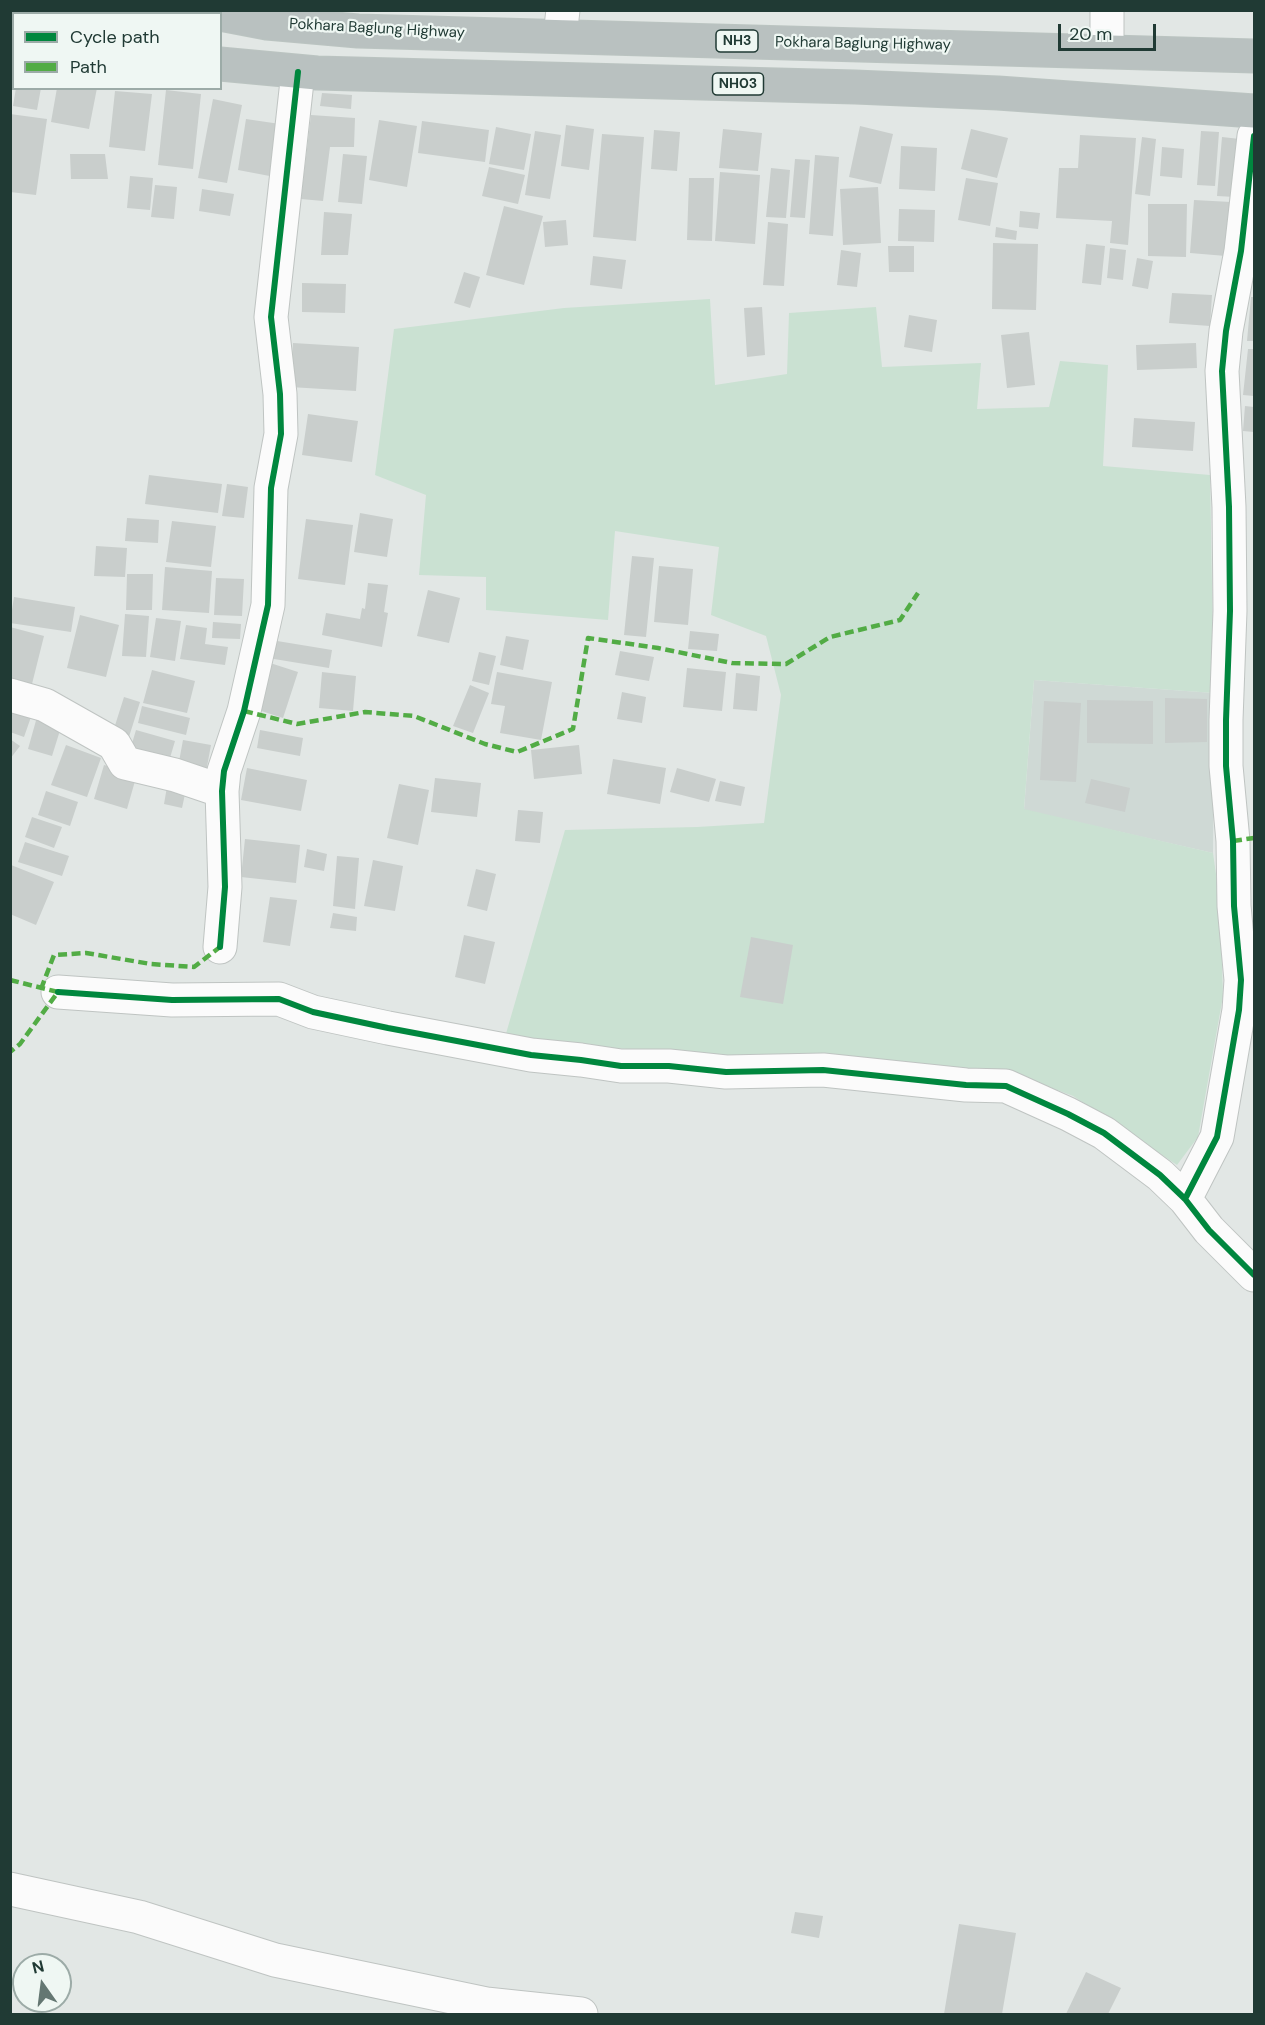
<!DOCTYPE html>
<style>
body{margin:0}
#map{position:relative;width:1265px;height:2025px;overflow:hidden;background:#e2e7e5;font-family:"DM Sans",sans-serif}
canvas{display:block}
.frame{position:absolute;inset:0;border:12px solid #203a34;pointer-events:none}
.legend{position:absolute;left:12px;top:12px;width:210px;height:78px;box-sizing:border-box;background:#eff7f3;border:2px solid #9caba7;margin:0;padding:8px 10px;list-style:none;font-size:18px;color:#203a34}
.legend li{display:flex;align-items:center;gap:12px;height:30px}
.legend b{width:30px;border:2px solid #9caba7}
.north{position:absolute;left:12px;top:1953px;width:60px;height:60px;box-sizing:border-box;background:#eff7f3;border:2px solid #9caba7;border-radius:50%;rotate:346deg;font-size:16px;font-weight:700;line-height:24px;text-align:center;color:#203a34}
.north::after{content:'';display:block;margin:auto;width:21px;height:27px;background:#647772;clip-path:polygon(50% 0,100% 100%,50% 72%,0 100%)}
.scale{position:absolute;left:1058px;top:24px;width:98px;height:27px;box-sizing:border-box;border:3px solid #203a34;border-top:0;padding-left:8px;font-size:18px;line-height:21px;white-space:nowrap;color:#203a34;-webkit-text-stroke:4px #eff7f3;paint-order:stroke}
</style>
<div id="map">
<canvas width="1265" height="2025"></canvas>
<div class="frame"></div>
<ul class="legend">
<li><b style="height:8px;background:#00873e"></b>Cycle path</li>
<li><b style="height:8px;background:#52ac45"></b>Path</li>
</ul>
<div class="north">N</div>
<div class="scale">20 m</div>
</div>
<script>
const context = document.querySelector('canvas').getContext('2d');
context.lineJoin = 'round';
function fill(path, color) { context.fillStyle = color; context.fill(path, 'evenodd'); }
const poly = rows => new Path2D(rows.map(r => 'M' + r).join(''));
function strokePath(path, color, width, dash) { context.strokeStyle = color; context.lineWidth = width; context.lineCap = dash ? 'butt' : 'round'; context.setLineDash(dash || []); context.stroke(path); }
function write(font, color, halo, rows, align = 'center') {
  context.font = font + ' "DM Sans",sans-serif'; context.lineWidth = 4.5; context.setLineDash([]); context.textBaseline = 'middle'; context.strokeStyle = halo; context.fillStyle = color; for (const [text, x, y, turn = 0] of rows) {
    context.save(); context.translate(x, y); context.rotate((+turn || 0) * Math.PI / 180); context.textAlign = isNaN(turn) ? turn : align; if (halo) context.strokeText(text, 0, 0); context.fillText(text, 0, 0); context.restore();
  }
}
const built = poly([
 [1034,680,1214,693,1213,853,1024,810]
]);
const green = poly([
 [710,299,715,385,787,374,789,313,876,307,882,367,981,363,977,409,1049,407,1060,361,1108,365,1103,466,1210,475,1214,693,1034,680,1024,809,1213,853,1220,902,1223,996,1198,1137,1177,1165,1073,1096,1012,1073,680,1053,561,1044,505,1037,565,830,697,827,764,823,781,695,766,636,711,615,719,547,615,531,608,620,486,610,486,577,419,575,426,495,375,475,394,329,564,308]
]);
const building = poly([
 [16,88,41,88,37,110,13,106],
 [57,88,97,88,89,129,51,122],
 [166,90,201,94,193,169,158,165],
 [115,91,152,94,145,151,109,147],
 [322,93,352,95,351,109,320,106],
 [213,99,242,105,227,183,198,178],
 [10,114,47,119,36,195,10,192],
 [311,115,355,118,354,147,330,147,323,201,301,199],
 [246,119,280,124,275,177,238,170],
 [379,120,417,126,407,187,369,180],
 [422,121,489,130,485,162,418,153],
 [566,125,594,129,589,170,561,166],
 [860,126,893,134,881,184,849,177],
 [496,127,531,134,524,170,489,164],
 [723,129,762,133,758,171,719,168],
 [971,129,1008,138,997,178,961,169],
 [654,130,680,132,677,171,651,169],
 [535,131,561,135,550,199,525,195],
 [1201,131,1219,132,1215,186,1197,185],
 [602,134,644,137,636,241,593,237],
 [1080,135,1136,138,1128,245,1110,243,1112,221,1056,218,1059,168,1078,168],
 [1142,137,1156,139,1150,196,1135,194],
 [1222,137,1240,139,1235,197,1217,196],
 [901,146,937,148,935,191,899,189],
 [1162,147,1184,149,1182,178,1160,176],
 [70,154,105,154,108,179,71,179],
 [343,154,367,156,362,204,338,202],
 [815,155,839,157,833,236,809,234],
 [795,159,810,160,805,218,790,217],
 [489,167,525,175,518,204,482,196],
 [771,168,790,170,786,218,766,217],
 [720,172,760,175,755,244,715,241],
 [130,176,153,178,150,210,127,208],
 [689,178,714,178,712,241,687,240],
 [966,178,998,183,990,226,958,220],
 [155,185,177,187,174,219,151,217],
 [878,187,881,243,843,245,840,189],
 [202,189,234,194,230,216,199,211],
 [1194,200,1231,202,1226,256,1190,253],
 [1148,204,1187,204,1186,257,1148,256],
 [504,206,543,216,524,285,486,275],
 [899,209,935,210,934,242,898,241],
 [1020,211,1040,213,1038,229,1019,227],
 [324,212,352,214,348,255,321,255],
 [566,220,568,245,545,247,543,222],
 [768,222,788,224,784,286,763,285],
 [996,227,1017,231,1016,240,995,237],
 [993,243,1038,244,1036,310,992,309],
 [1086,244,1105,246,1101,285,1082,283],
 [888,246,914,246,914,272,889,272],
 [1110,248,1126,250,1123,280,1107,278],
 [841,250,861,253,857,287,837,285],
 [593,256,626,260,622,289,590,285],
 [1137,258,1153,261,1148,289,1132,286],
 [464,272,480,277,470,308,454,303],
 [302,283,346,284,345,313,302,312],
 [1172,293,1212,295,1210,326,1169,323],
 [1251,297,1254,297,1254,341,1247,341],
 [762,307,765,355,747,357,744,308],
 [909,315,937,320,932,352,904,347],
 [1029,332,1035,385,1007,388,1001,335],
 [293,343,359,347,356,391,290,387],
 [1196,343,1197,368,1137,370,1136,345],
 [1248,349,1254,349,1254,396,1243,395],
 [1245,406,1254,407,1254,432,1243,431],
 [308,414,358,421,352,462,302,455],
 [1134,418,1195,422,1193,451,1132,447],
 [149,475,222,484,218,513,145,504],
 [227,484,248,487,244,518,222,516],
 [360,513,393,519,387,557,354,552],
 [127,518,159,520,158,543,125,541],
 [306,519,353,525,345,585,298,579],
 [172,521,216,526,211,567,166,562],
 [96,546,127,548,125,577,94,576],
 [632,556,654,558,646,637,624,635],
 [659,566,693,569,688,625,654,622],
 [165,567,212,571,209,613,162,610],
 [127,574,153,574,152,610,126,610],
 [216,578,244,579,242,616,214,615],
 [368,583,388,585,384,612,388,613,382,647,322,635,326,613,360,619,362,608,365,609],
 [428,590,460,598,449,643,417,636],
 [14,597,75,607,71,632,10,623],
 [125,614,149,616,146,657,122,656],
 [80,615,119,625,106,677,67,668],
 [156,618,181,621,175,661,150,657],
 [213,622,241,624,240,639,212,638],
 [186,625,207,628,205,644,228,647,225,665,180,659],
 [10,627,44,636,32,684,10,678],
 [690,631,719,634,717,651,688,649],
 [506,636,529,640,523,670,500,665],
 [271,640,332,650,329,668,268,658],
 [620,651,654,657,649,681,615,675],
 [479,652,496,656,489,685,472,681],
 [267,662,298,672,283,718,252,708],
 [687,668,726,672,722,711,683,707],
 [152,670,195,681,187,713,143,703],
 [322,672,356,676,353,711,319,708],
 [497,672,552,682,541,740,500,733,505,706,491,704],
 [736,673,760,676,757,711,733,709],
 [470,685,489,693,473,733,453,726],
 [622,692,646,697,642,723,617,719],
 [124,697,140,702,128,740,112,735],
 [1165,698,1207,699,1207,742,1165,743],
 [1087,700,1153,701,1153,744,1087,743],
 [1044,701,1081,703,1076,782,1040,780],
 [142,706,190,718,186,735,138,723],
 [10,710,31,717,24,737,10,732],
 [37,717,62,724,52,756,28,749],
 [136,730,175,741,167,768,128,757],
 [260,730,303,738,300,756,257,748],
 [10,739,20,746,10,759],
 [183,740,211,745,206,772,178,767],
 [66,745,101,758,87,797,51,785],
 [579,745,582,774,534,779,531,750],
 [613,759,666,768,660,804,607,794],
 [104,765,137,774,127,809,94,799],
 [247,768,307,780,301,811,241,800],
 [677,768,716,779,709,802,670,792],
 [435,778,481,783,477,817,431,812],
 [1091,779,1130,788,1125,812,1085,803],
 [168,781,187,785,182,808,164,804],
 [720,781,745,787,741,806,715,801],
 [399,784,429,790,418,845,387,838],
 [46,791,78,802,70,826,38,815],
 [518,810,543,812,540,843,515,841],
 [32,817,62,827,54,848,25,837],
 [245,839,300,845,296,883,241,877],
 [25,842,69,856,62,876,18,862],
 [307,849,327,854,324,871,304,867],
 [337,856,359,858,355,909,333,906],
 [373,860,403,866,395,911,364,906],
 [11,865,54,882,36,925,10,914],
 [476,869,496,874,487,911,467,906],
 [270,897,297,900,290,946,263,942],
 [333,913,357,917,356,931,330,928],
 [464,935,495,942,485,984,455,977],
 [751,937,793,945,783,1004,740,997],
 [795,1912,823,1916,819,1938,791,1933],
 [959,1924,1016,1933,1002,2014,944,2014],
 [1086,1972,1121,1988,1108,2014,1066,2014]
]);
const minor = poly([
 [560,36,563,10],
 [1107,51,1107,10],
 [10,695,45,705,114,744,125,763,175,775,222,791],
 [220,947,225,887,222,791,224,771,244,711,268,605,271,488,281,434,280,394,271,317,298,72],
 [58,992,172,1000,279,999,313,1012,388,1028,531,1055,581,1060,621,1066,669,1066,726,1072,823,1070,966,1085,1006,1086,1068,1114,1104,1133,1160,1175,1185,1199,1209,1230,1254,1275],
 [1185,1199,1217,1137,1239,1010,1241,980,1234,906,1233,841,1226,766,1226,720,1230,611,1229,507,1222,371,1226,331,1241,251,1254,136],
 [10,1889,139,1917,275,1960,486,2004,581,2014]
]);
const highway = poly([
 [10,13,14,14],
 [220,14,267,23,358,31,1254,56],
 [220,64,317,73,855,87,998,93,1254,111]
]);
const quiet = poly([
 [244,711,297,724,365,712,414,716,485,744,517,752,573,729,588,638,658,648,732,663,786,664,830,637,900,620,918,593],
 [1233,841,1254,838],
 [10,980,58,992,20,1044,10,1052],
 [41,989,54,955,86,953,151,964,194,967,220,947]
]);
const cycleway = poly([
 [220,947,225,887,222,791,224,771,244,711,268,605,271,488,281,434,280,394,271,317,298,72],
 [58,992,172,1000,279,999,313,1012,388,1028,531,1055,581,1060,621,1066,669,1066,726,1072,823,1070,966,1085,1006,1086,1068,1114,1104,1133,1160,1175,1185,1199,1209,1230,1254,1275],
 [1185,1199,1217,1137,1239,1010,1241,980,1234,906,1233,841,1226,766,1226,720,1230,611,1229,507,1222,371,1226,331,1241,251,1254,136]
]);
const shields = [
 [737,41,42],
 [738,84,51]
];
const shieldNames = [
 ["NH3",737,41],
 ["NH03",738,84]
];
const streetNames = [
 ["Pokhara Baglung Highway",377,29,3],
 ["Pokhara Baglung Highway",863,44,1]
];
fill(built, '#cfd9d5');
fill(green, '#cae1d2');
fill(building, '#c9cecc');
strokePath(minor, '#bfc4c2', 35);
strokePath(highway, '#bbc4c1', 35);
strokePath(minor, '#fbfbfb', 33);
strokePath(highway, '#b9c1c0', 33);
strokePath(quiet, '#52ac45', 4.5, [9, 4.5]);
strokePath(cycleway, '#00873e', 6);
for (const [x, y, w] of shields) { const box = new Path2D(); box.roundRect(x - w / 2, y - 11, w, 22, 4.5); context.fillStyle = '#eff7f3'; context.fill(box); strokePath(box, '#203a34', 1.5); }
write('bold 14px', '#203a34', null, shieldNames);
write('15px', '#203a34', '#eff7f3', streetNames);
</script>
